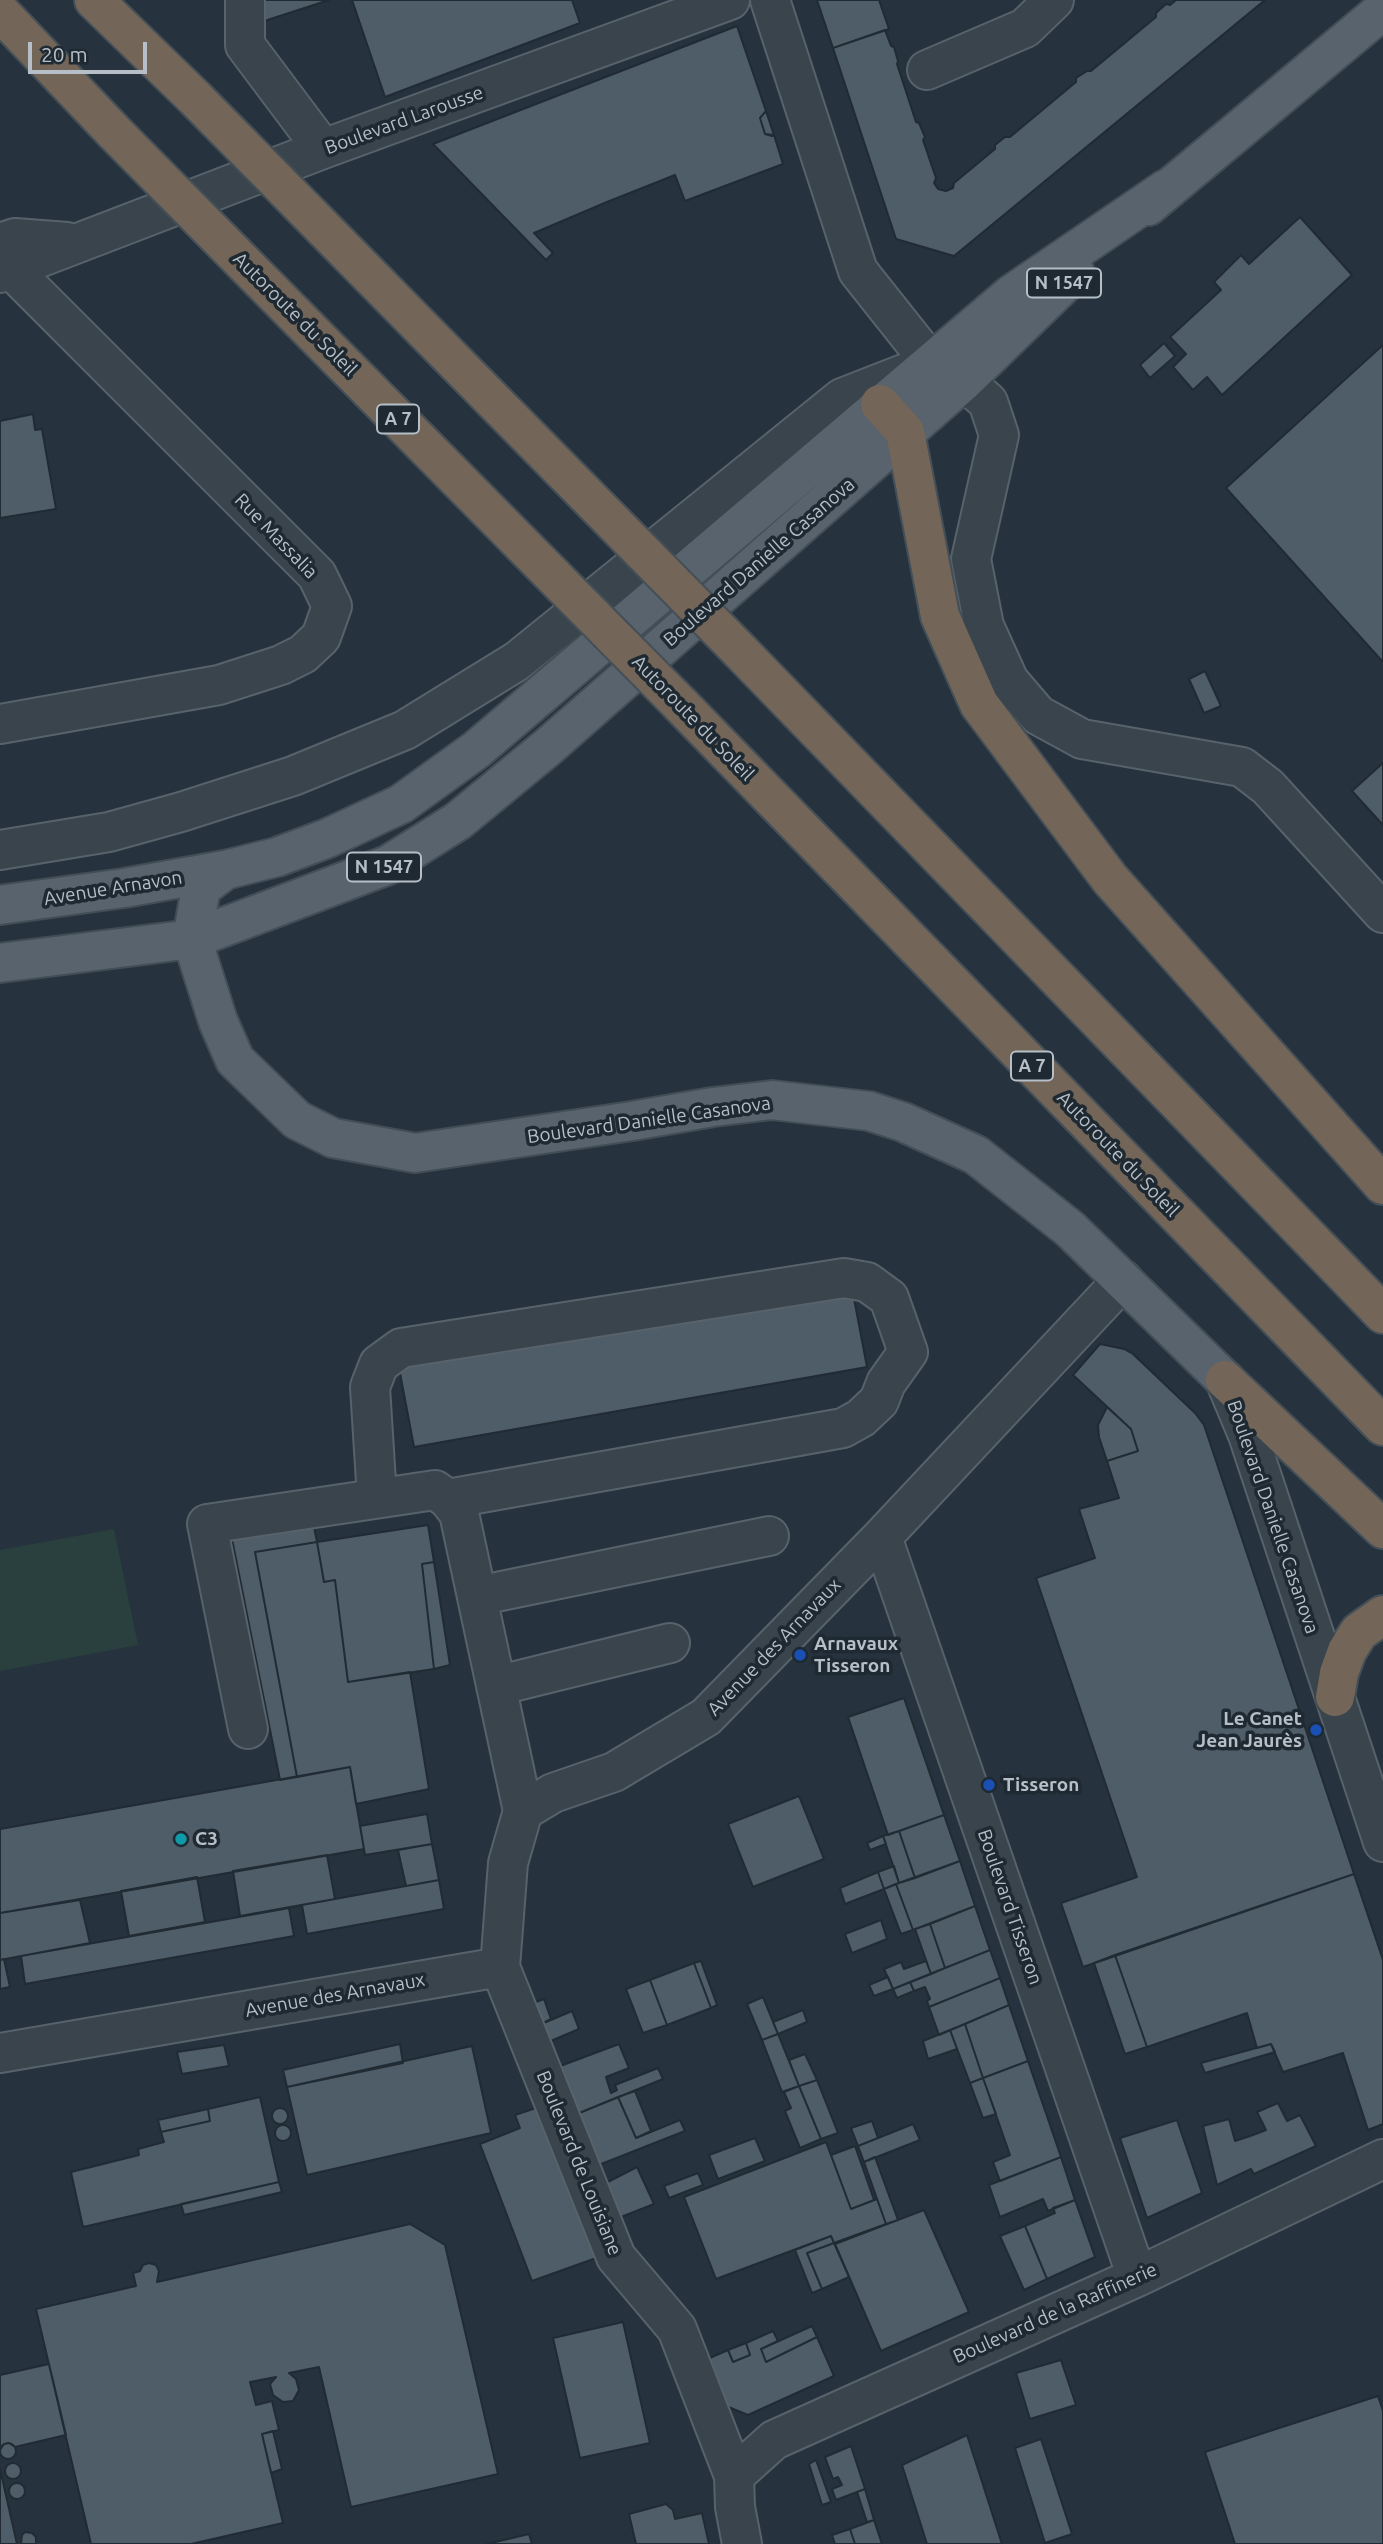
<!DOCTYPE html>
<meta charset="utf-8">
<style>
body{margin:0}
#map{position:relative;width:1383px;height:2544px;overflow:hidden;background:#26323d;font-family:Ubuntu,sans-serif}
canvas{display:block}
.scale{position:absolute;left:28px;top:42px;width:119px;height:32px;box-sizing:border-box;border:4px solid #b6bfc8;border-top:0;padding-left:9px;font-size:21px;line-height:24px;white-space:nowrap;color:#b6bfc8;-webkit-text-stroke:5px #1e2932;paint-order:stroke}
</style>
<div id="map">
<canvas width="1383" height="2544"></canvas>
<div class="scale">20 m</div>
</div>
<script>
const context = document.querySelector('canvas').getContext('2d');
context.lineJoin = 'round';
function fill(path, color) { context.fillStyle = color; context.fill(path, 'evenodd'); }
const poly = rows => new Path2D(rows.map(r => 'M' + r).join(''));
function strokePath(path, color, width, dash) { context.strokeStyle = color; context.lineWidth = width; context.lineCap = dash ? 'butt' : 'round'; context.setLineDash(dash || []); context.stroke(path); }
function write(font, color, halo, rows, align = 'center') {
  context.font = font + ' Ubuntu,sans-serif'; context.lineWidth = 7; context.setLineDash([]); context.textBaseline = 'middle'; context.strokeStyle = halo; context.fillStyle = color; for (const [text, x, y, turn = 0] of rows) {
    context.save(); context.translate(x, y); context.rotate((+turn || 0) * Math.PI / 180); context.textAlign = isNaN(turn) ? turn : align; if (halo) context.strokeText(text, 0, 0); context.fillText(text, 0, 0); context.restore();
  }
}
const green = poly([
 [114,1529,138,1645,0,1671,0,1550]
]);
const building = poly([
 [253,0,329,0,252,25,253,0],
 [352,0,572,0,580,23,385,97,352,0],
 [817,0,879,0,889,29,833,48,817,0],
 [1176,0,1265,0,954,256,896,239,833,48,885,30,891,46,894,47,898,61,897,64,916,122,919,123,925,137,923,140,936,178,934,183,938,189,946,191,953,188,954,183,995,149,995,145,1005,137,1010,137,1076,82,1076,78,1087,71,1091,71,1156,17,1156,13,1166,4,1170,5,1176,0],
 [737,26,766,111,760,118,765,134,774,135,783,164,685,201,675,175,607,202,534,233,553,253,546,260,433,144,737,26],
 [766,111,774,135,772,136,765,134,760,118,766,111],
 [1300,217,1352,275,1222,395,1207,377,1193,390,1173,367,1186,354,1170,337,1221,290,1214,282,1241,255,1249,264,1300,217],
 [1164,343,1175,356,1150,378,1140,365,1164,343],
 [1383,345,1383,662,1226,488,1383,345],
 [33,414,35,430,42,429,56,509,0,518,0,421,33,414],
 [1205,671,1221,706,1204,713,1189,679,1205,671],
 [1383,763,1383,825,1352,791,1383,763],
 [852,1288,867,1367,414,1447,399,1368,852,1288],
 [1100,1344,1124,1349,1133,1354,1195,1413,1204,1425,1354,1874,1083,1967,1061,1903,1137,1877,1036,1578,1095,1558,1079,1509,1119,1498,1107,1461,1138,1451,1131,1429,1073,1375,1100,1344],
 [1107,1407,1131,1429,1138,1451,1107,1461,1099,1437,1098,1425,1107,1407],
 [313,1522,317,1542,255,1552,297,1777,280,1780,231,1534,313,1522],
 [428,1525,434,1562,422,1564,434,1669,348,1682,335,1580,324,1582,317,1542,428,1525],
 [317,1542,324,1582,335,1580,348,1682,410,1672,429,1789,356,1804,350,1767,297,1777,255,1552,317,1542],
 [434,1562,450,1665,434,1669,422,1564,434,1562],
 [904,1698,944,1815,888,1835,848,1717,904,1698],
 [350,1767,364,1849,0,1913,0,1829,350,1767],
 [799,1796,824,1859,753,1887,728,1824,799,1796],
 [427,1814,432,1844,365,1855,360,1826,427,1814],
 [944,1815,960,1861,915,1878,899,1831,944,1815],
 [899,1831,915,1878,899,1883,883,1836,899,1831],
 [883,1836,886,1844,870,1850,867,1843,883,1836],
 [432,1844,439,1880,406,1886,398,1850,432,1844],
 [327,1855,335,1899,240,1916,233,1871,327,1855],
 [960,1861,975,1906,913,1930,896,1884,960,1861],
 [894,1866,899,1883,884,1889,878,1872,894,1866],
 [878,1872,884,1889,845,1904,840,1888,878,1872],
 [1354,1874,1383,1960,1383,2124,1368,2130,1343,2053,1283,2072,1271,2044,1257,2048,1247,2013,1147,2047,1115,1955,1354,1874],
 [197,1877,205,1922,129,1936,121,1891,197,1877],
 [439,1880,444,1909,307,1934,302,1905,439,1880],
 [896,1884,913,1930,901,1934,884,1889,896,1884],
 [80,1900,90,1943,0,1960,0,1913,80,1900],
 [975,1906,990,1950,945,1968,930,1924,975,1906],
 [289,1908,294,1936,25,1984,21,1956,289,1908],
 [881,1920,887,1939,852,1953,845,1934,881,1920],
 [930,1924,945,1968,931,1974,915,1929,930,1924],
 [990,1950,1000,1978,929,2007,927,2001,930,1999,925,1987,914,1991,910,1982,990,1950],
 [1115,1955,1147,2047,1125,2054,1094,1963,1115,1955],
 [4,1959,10,1987,0,1989,0,1960,4,1959],
 [701,1961,717,2005,711,2008,694,1963,701,1961],
 [926,1961,931,1974,893,1989,884,1969,901,1962,904,1969,926,1961],
 [694,1963,711,2008,667,2025,650,1980,694,1963],
 [888,1977,893,1989,874,1996,869,1985,888,1977],
 [1000,1978,1009,2005,939,2035,929,2007,1000,1978],
 [650,1980,667,2025,643,2033,626,1989,650,1980],
 [910,1982,914,1991,897,1998,893,1989,910,1982],
 [763,1997,778,2034,762,2040,747,2004,763,1997],
 [544,1999,551,2019,539,2025,531,2004,544,1999],
 [1009,2005,1028,2061,983,2078,965,2024,1009,2005],
 [803,2010,807,2022,778,2034,773,2022,803,2010],
 [572,2011,579,2029,546,2043,539,2025,572,2011],
 [965,2024,983,2078,970,2083,950,2030,965,2024],
 [950,2030,957,2049,928,2059,923,2041,950,2030],
 [778,2034,799,2086,782,2092,762,2040,778,2034],
 [400,2044,403,2063,287,2087,283,2070,400,2044],
 [619,2044,629,2068,606,2077,611,2093,617,2090,615,2085,658,2068,663,2079,572,2116,555,2068,619,2044],
 [1271,2044,1275,2052,1205,2073,1201,2063,1271,2044],
 [224,2045,229,2066,182,2074,177,2052,224,2045],
 [472,2046,491,2133,307,2175,287,2087,472,2046],
 [805,2054,817,2080,799,2086,789,2060,805,2054],
 [1028,2061,1061,2157,1000,2181,993,2162,1010,2155,983,2078,1028,2061],
 [983,2078,996,2114,983,2118,970,2083,983,2078],
 [817,2080,838,2133,821,2139,799,2086,817,2080],
 [799,2086,821,2139,800,2148,785,2111,791,2108,784,2092,799,2086],
 [635,2091,651,2131,636,2138,618,2097,635,2091],
 [260,2097,279,2182,83,2227,71,2172,139,2155,138,2149,164,2142,161,2132,210,2121,208,2109,260,2097],
 [618,2097,636,2138,680,2120,685,2131,591,2168,572,2116,618,2097],
 [1278,2103,1287,2121,1300,2115,1316,2146,1254,2174,1251,2169,1217,2185,1203,2126,1229,2119,1235,2141,1253,2135,1266,2130,1257,2112,1278,2103],
 [542,2106,599,2257,532,2281,480,2144,520,2128,515,2115,542,2106],
 '272 2116a8 8 0 1 1 16 0a8 8 0 1 1-16 0Z',
 [208,2109,210,2121,161,2132,158,2120,208,2109],
 [1177,2120,1202,2193,1147,2218,1120,2138,1177,2120],
 [872,2121,878,2138,858,2146,851,2128,872,2121],
 [913,2124,920,2140,864,2162,858,2146,913,2124],
 '275 2133a8 8 0 1 1 16 0a8 8 0 1 1-16 0Z',
 [755,2138,765,2161,718,2179,709,2155,755,2138],
 [826,2142,851,2209,877,2199,886,2224,834,2243,831,2236,716,2279,684,2197,826,2142],
 [855,2146,874,2200,851,2209,831,2155,855,2146],
 [875,2157,898,2220,886,2224,864,2162,875,2157],
 [1061,2157,1075,2200,1048,2211,1043,2199,1000,2217,989,2185,1061,2157],
 [637,2167,654,2204,616,2219,600,2186,637,2167],
 [698,2173,703,2185,669,2198,664,2186,698,2173],
 [279,2182,282,2192,184,2215,181,2204,279,2182],
 [1075,2200,1095,2257,1047,2279,1025,2226,1055,2213,1053,2208,1075,2200],
 [924,2210,969,2312,881,2351,835,2244,924,2210],
 [410,2224,445,2245,498,2474,351,2507,319,2367,289,2373,296,2379,299,2390,293,2401,283,2402,273,2395,270,2384,276,2377,250,2382,256,2405,272,2401,279,2430,262,2434,283,2523,191,2544,91,2544,36,2309,136,2286,133,2273,140,2271,143,2265,149,2263,156,2265,159,2271,157,2282,410,2224],
 [1025,2226,1047,2279,1024,2290,1000,2236,1025,2226],
 [831,2236,834,2243,807,2253,822,2289,812,2293,795,2250,831,2236],
 [834,2243,849,2277,822,2289,807,2253,834,2243],
 [623,2322,650,2443,580,2458,553,2338,623,2322],
 [812,2326,817,2337,766,2362,761,2349,812,2326],
 [773,2331,778,2341,761,2349,766,2362,817,2337,834,2376,748,2415,721,2404,703,2361,728,2350,733,2362,750,2355,746,2343,773,2331],
 [746,2343,750,2355,733,2362,728,2350,746,2343],
 [1061,2360,1076,2405,1030,2419,1016,2373,1061,2360],
 [49,2364,66,2435,15,2447,9,2443,4,2444,0,2450,0,2375,49,2364],
 [1378,2396,1383,2411,1383,2544,1235,2544,1205,2452,1378,2396],
 [273,2431,282,2469,271,2473,262,2434,273,2431],
 [967,2435,1002,2544,927,2544,902,2465,967,2435],
 [1041,2439,1072,2534,1045,2543,1015,2448,1041,2439],
 '0 2451a8 8 0 1 1 16 0a8 8 0 1 1-16 0Z',
 [851,2446,865,2489,836,2500,832,2489,842,2485,838,2477,833,2479,825,2457,851,2446],
 [816,2460,831,2502,822,2505,809,2464,816,2460],
 '5 2471a8 8 0 1 1 16 0a8 8 0 1 1-16 0Z',
 [0,2469,17,2544,0,2544,0,2469],
 '9 2491a8 8 0 1 1 16 0a8 8 0 1 1-16 0Z',
 [865,2489,874,2520,867,2522,857,2492,865,2489],
 [666,2504,673,2510,675,2519,702,2513,709,2544,636,2544,629,2514,666,2504],
 [874,2520,882,2544,855,2544,850,2529,874,2520],
 [850,2529,855,2544,835,2544,832,2535,850,2529],
 [25,2532,32,2533,36,2537,36,2544,21,2544,22,2535,25,2532],
 [529,2534,532,2544,487,2544,529,2534]
]);
const minor = poly([
 [245,0,245,45,323,149],
 [770,0,858,271,931,363,964,381,988,402,999,435,971,559,984,626,1009,681,1038,715,1082,739,1242,767,1268,787,1383,913],
 [927,70,1025,28,1054,0],
 [0,243,15,238,67,242],
 [0,273,323,149,730,0],
 [0,724,219,685,281,665,303,654,321,637,332,606,317,575,11,269],
 [0,850,109,832,181,812,293,776,405,730,517,661,842,398,924,366],
 [1225,1380,1248,1435,1383,1842],
 [377,1498,370,1387,379,1364,401,1348,844,1278,867,1282,889,1298,908,1352,886,1383,879,1401,861,1418,843,1428,448,1499],
 [882,1537,1137,2277],
 [477,1596,769,1536],
 [496,1686,670,1643],
 [248,1729,207,1524,435,1490,448,1499,459,1513,523,1811],
 [500,1967,616,2257,677,2329,734,2476,735,2507,742,2544],
 [0,2053,500,1967,508,1863,523,1811,553,1793,614,1772,706,1717,882,1537,1123,1280],
 [734,2476,774,2440,1137,2277,1383,2159]
]);
const major = poly([
 [1166,189,1012,294,476,750,401,804,328,838,277,857,225,870,201,888,192,939,218,1021,235,1060,297,1120,333,1138,415,1153,632,1121,713,1107,772,1100,869,1111,903,1122,976,1155,1070,1229,1225,1380],
 [1148,206,1383,10],
 [0,905,124,888,225,870],
 [0,963,192,939,388,865,458,821,549,746,964,381,1075,273]
]);
const highway = poly([
 [94,0,195,98],
 [0,12,115,133],
 [880,404,905,432,940,616,979,704,1110,879,1383,1185],
 [741,652,1383,1314],
 [681,705,1383,1426],
 [1225,1380,1383,1529],
 [1335,1697,1339,1673,1347,1651,1359,1632,1383,1615]
]);
const highwayBridge = poly([
 [195,98,741,652],
 [115,133,681,705]
]);
const markers = [
 [800,1655,7,"#1a4fb4"],
 [1316,1730,7,"#1a4fb4"],
 [989,1785,7,"#1a4fb4"],
 [181,1839,7,"#0f9aa8"]
];
const shields = [
 [1064,283,74],
 [398,419,42],
 [384,867,74],
 [1032,1066,42]
];
const shieldNames = [
 ["N 1547",1064,283],
 ["A 7",398,419],
 ["N 1547",384,867],
 ["A 7",1032,1066]
];
const streetNames = [
 ["Boulevard Larousse",404,120,-20],
 ["Autoroute du Soleil",295,314,45],
 ["Rue Massalia",276,536,46],
 ["Boulevard Danielle Casanova",759,562,-41],
 ["Autoroute du Soleil",693,718,46],
 ["Avenue Arnavon",113,888,-9],
 ["Boulevard Danielle Casanova",649,1120,-8],
 ["Autoroute du Soleil",1118,1154,46],
 ["Boulevard Danielle Casanova",1273,1517,71],
 ["Avenue des Arnavaux",774,1647,-46],
 ["Boulevard Tisseron",1010,1907,71],
 ["Avenue des Arnavaux",335,1995,-10],
 ["Boulevard de Louisiane",579,2163,68],
 ["Boulevard de la Raffinerie",1055,2313,-24]
];
const poiNames = [
 ["Arnavaux",814,1644],
 ["Tisseron",814,1666],
 ["Le Canet",1302,1719,"right"],
 ["Jean Jaurès",1302,1741,"right"],
 ["Tisseron",1003,1785],
 ["C3",195,1839]
];
fill(green, '#29403f');
fill(building, '#4f5d68');
strokePath(building, '#202b34', 2);
strokePath(minor, '#57626b', 42);
strokePath(major, '#434d56', 42);
strokePath(highway, '#444f58', 42);
strokePath(minor, '#39444d', 38);
strokePath(major, '#58636d', 38);
strokePath(highway, '#736557', 38);
strokePath(highwayBridge, '#444f58', 42, []);
strokePath(highwayBridge, '#736557', 38);
for (const [x, y, r, color] of markers) { const dot = new Path2D(); dot.arc(x, y, r, 0, 2 * Math.PI); context.fillStyle = color; context.fill(dot); strokePath(dot, '#1e2932', 2.5); }
for (const [x, y, w] of shields) { const box = new Path2D(); box.roundRect(x - w / 2, y - 14.5, w, 29, 5); context.fillStyle = '#1e2932'; context.fill(box); strokePath(box, '#b6bfc8', 2); }
write('bold 18px', '#b6bfc8', null, shieldNames);
write('19px', '#b6bfc8', '#1e2932', streetNames);
write('bold 19px', '#b6bfc8', '#1e2932', poiNames, 'left');
</script>
